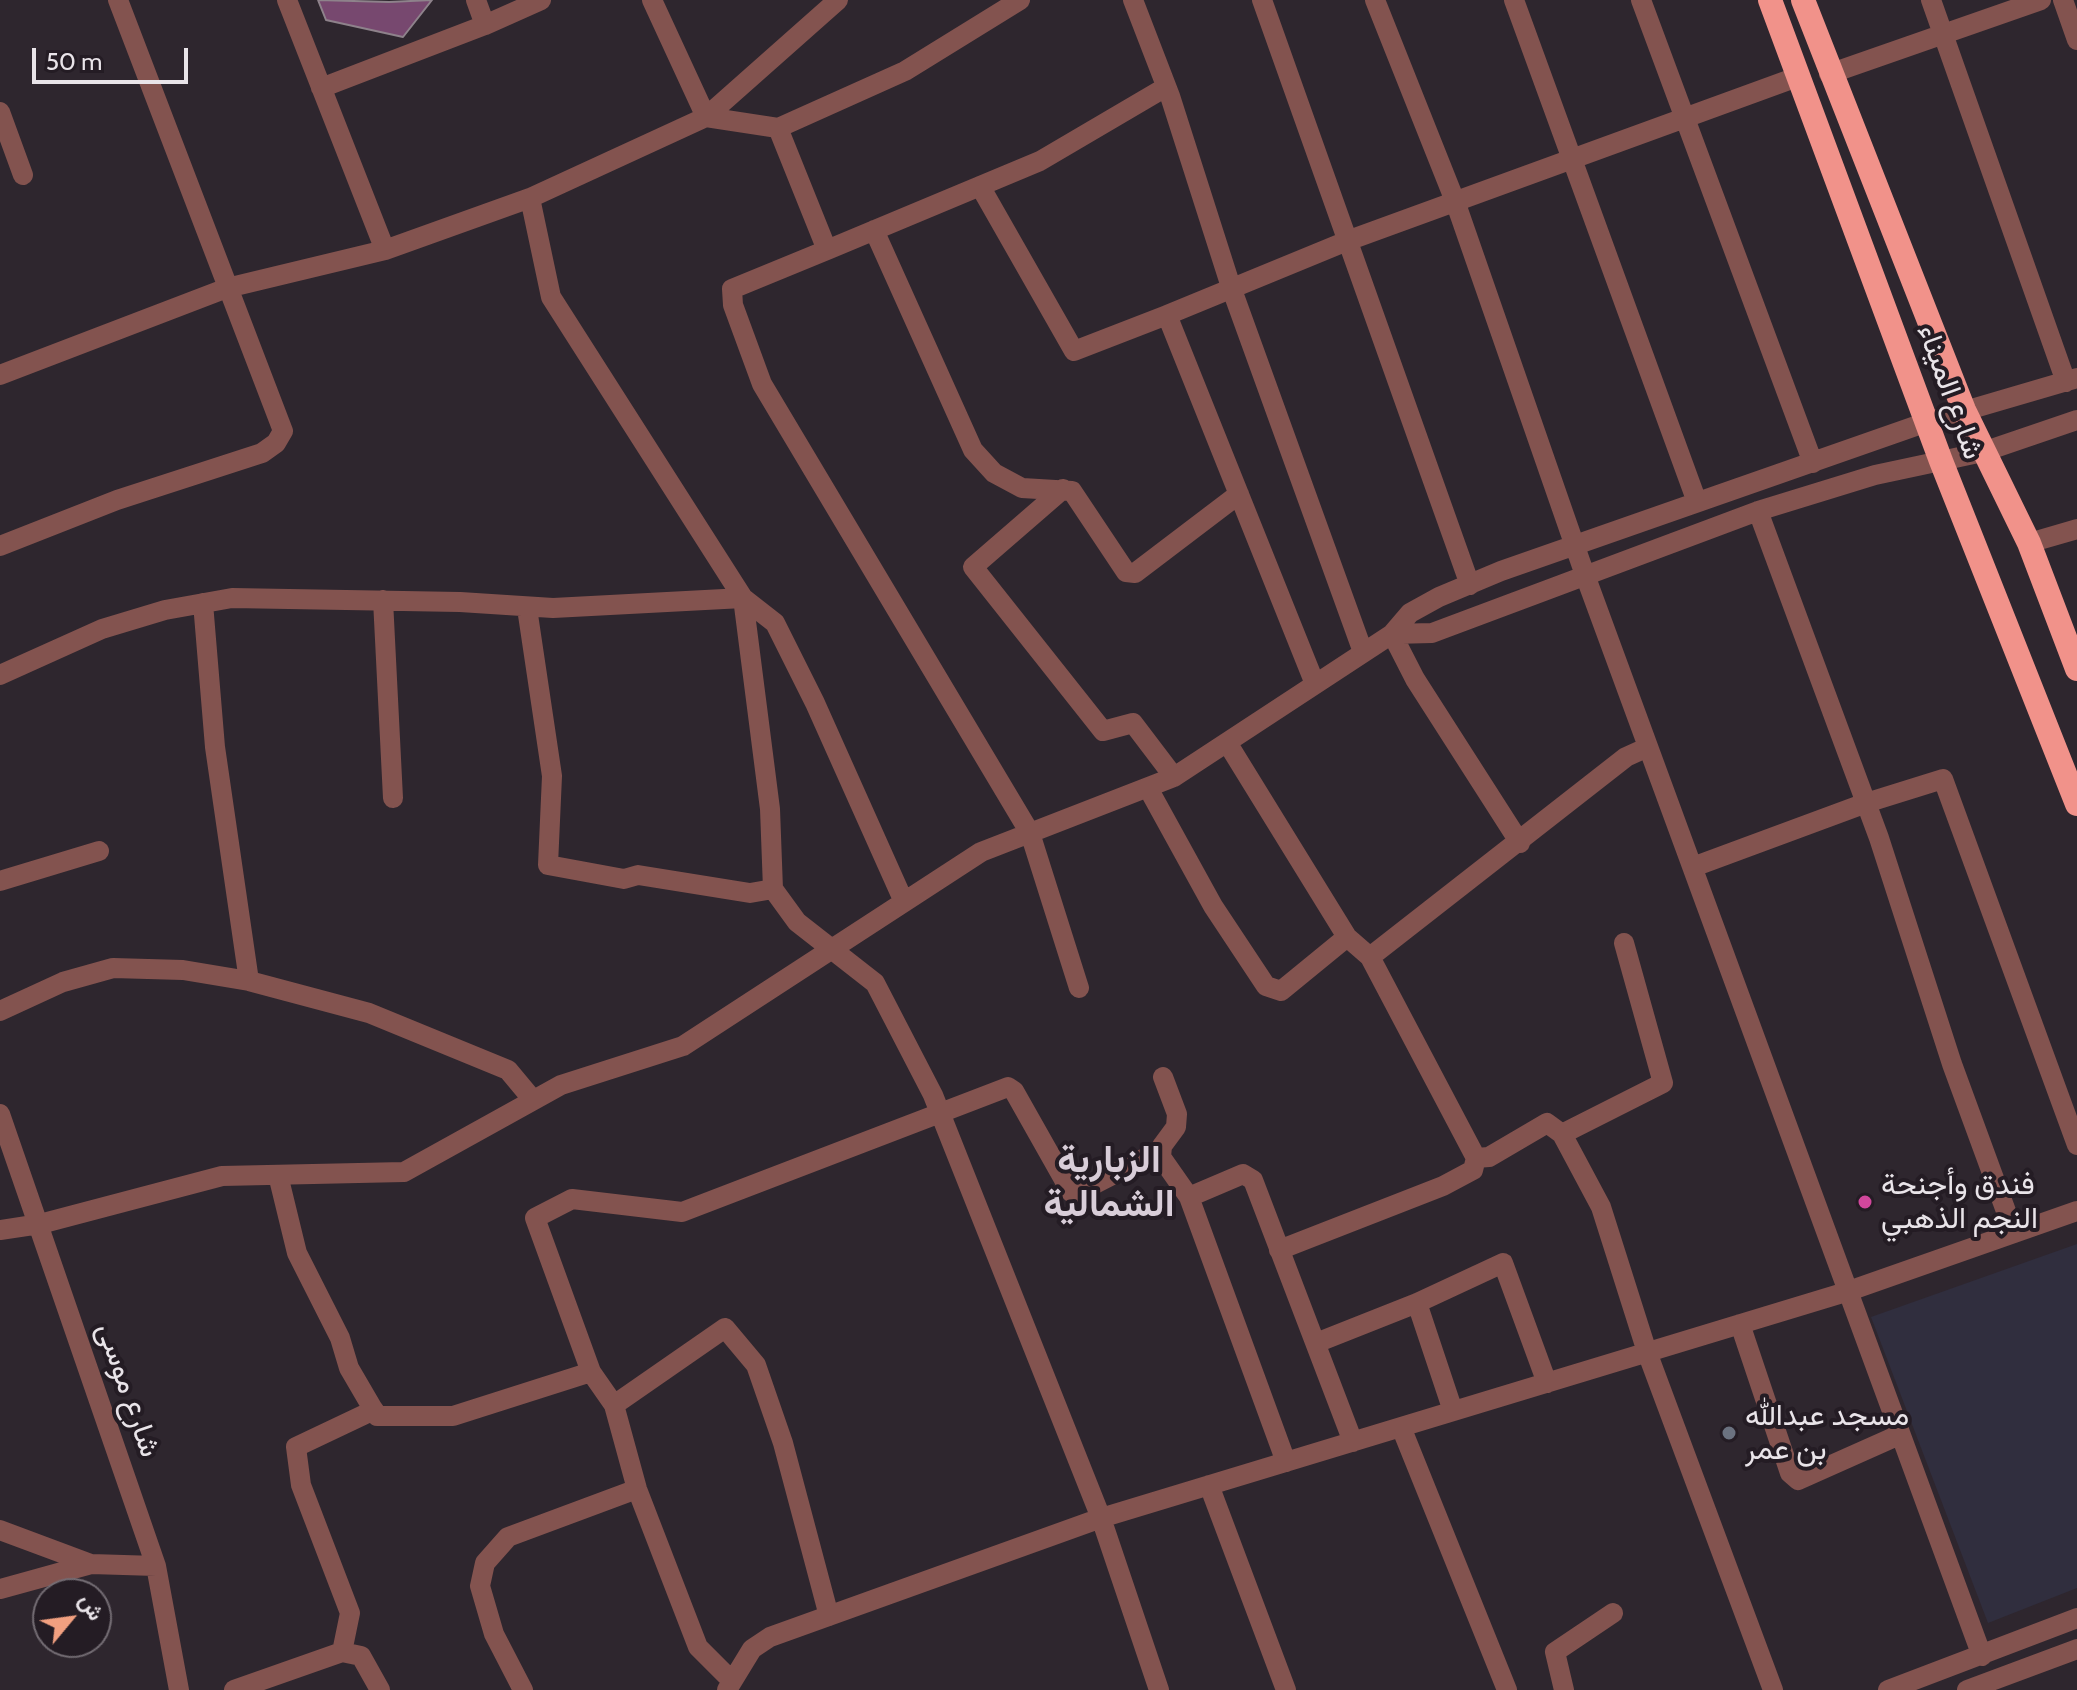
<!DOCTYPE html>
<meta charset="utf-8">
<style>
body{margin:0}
#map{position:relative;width:2077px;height:1690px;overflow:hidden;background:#2e262e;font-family:Cabin,Vazirmatn,sans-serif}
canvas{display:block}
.north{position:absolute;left:32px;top:1578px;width:80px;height:80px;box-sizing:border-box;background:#241c24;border:2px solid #736c73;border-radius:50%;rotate:61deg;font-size:22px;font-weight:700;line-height:32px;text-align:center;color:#e9e4e9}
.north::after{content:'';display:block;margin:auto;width:28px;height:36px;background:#f2a080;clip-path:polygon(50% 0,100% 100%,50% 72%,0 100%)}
.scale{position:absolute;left:32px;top:48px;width:156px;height:36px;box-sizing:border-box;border:4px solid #e9e4e9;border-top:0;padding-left:10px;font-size:24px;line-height:28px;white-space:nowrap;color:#e9e4e9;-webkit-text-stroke:6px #241c24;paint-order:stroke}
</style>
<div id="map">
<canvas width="2077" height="1690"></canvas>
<div class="north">ش</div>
<div class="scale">50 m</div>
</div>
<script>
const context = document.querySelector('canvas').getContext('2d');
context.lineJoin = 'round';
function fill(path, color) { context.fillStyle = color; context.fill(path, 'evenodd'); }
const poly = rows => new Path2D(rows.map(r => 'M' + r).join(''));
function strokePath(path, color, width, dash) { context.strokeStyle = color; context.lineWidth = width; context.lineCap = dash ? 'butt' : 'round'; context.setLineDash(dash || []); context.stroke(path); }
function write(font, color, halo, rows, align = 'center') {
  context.font = font + ' Cabin,Vazirmatn,sans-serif'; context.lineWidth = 8; context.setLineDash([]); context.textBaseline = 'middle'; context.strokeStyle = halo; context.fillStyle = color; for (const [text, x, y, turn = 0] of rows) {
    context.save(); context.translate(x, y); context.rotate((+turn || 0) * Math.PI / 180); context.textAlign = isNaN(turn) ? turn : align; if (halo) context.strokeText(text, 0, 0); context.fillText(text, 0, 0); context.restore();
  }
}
const education = poly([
 [2077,1244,2077,1588,1988,1623,1871,1317]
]);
const building = poly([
 [318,0,389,2,432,0,403,37,326,20,318,0]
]);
const minor = poly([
 [287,0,385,250],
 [476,0,485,25,541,0],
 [652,0,706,117,778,128],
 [1020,0,905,71,778,128,827,250,1040,161,1166,87],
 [1133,0,1170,96,1231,287,1363,652],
 [1262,0,1470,585],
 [1375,0,1455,201,1585,575,1982,1656],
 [1514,0,1697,502],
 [1641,0,1813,463],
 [1931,0,2066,382],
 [2063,0,2077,40],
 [1829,74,2041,0],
 [321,88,485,25],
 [0,112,23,175],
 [980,186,1074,351,1167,315],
 [530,198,551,297,743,598,770,809,773,889,797,922,875,983,933,1095,1101,1518,1159,1690],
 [874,230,973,450,994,473,1022,488,1072,491,1126,572,1135,573,1239,494],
 [827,250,732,289,733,305,762,384,1030,833,1079,988],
 [0,375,227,288,385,250,530,198,706,117,838,0],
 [1063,489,973,567,1103,731,1133,723,1174,777],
 [1758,511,1879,838,1952,1064,2014,1233],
 [2029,543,2077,529],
 [0,546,117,500,262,453,276,443,283,431,118,0],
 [383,600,393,798],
 [203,603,215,747,249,981],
 [527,608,552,776,548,865,624,879,638,875,750,893,773,889],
 [1392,634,1432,633,1758,511,1875,475,1983,452,2077,420],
 [1392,634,1415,679,1520,843],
 [0,675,102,629,165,610,232,598,460,602,553,608,743,598,775,623,815,703,904,902],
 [1315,684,1167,315,1347,241,1797,77],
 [1228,744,1347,937,1370,957,1476,1158,1489,1157,1547,1123,1562,1134,1601,1207,1647,1352,1773,1690],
 [1148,788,1213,906,1266,986,1281,991,1347,937],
 [1693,867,1866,803,1943,779,2077,1145],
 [0,881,99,851],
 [1370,957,1626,757,1648,747],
 [0,1011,63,982,113,968,183,970,249,981,369,1013,508,1070,533,1100],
 [0,1114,156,1566,179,1690],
 [1562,1134,1663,1083,1624,943],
 [1161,1157,1162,1146,1176,1127,1177,1114,1163,1077],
 [278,1175,297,1253,340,1338,349,1368,377,1416,453,1416,591,1372],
 [0,1230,40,1224,222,1176,404,1172,561,1085,683,1046,981,852,1174,777,1392,634,1410,613,1439,597,1501,571,1927,422,2077,378],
 [1279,1250,1443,1186,1473,1170,1476,1158],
 [1417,1303,1453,1411],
 [1740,1324,1790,1473,1798,1480,1899,1435],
 [1316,1343,1417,1303,1503,1263,1547,1383],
 [614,1405,725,1328,756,1365,783,1443,829,1616],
 [1401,1427,1507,1690],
 [1286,1462,1189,1197,1243,1174,1253,1180,1353,1442],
 [1209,1485,1286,1690],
 [0,1530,91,1564,156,1566],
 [0,1589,91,1564],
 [342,1652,350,1613,301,1485,296,1447,374,1410],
 [732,1681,698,1647,637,1489,614,1405,591,1372,535,1218,572,1199,682,1212,1008,1087,1014,1091,1071,1192,1077,1193,1147,1157,1161,1157,1189,1197],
 [234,1690,342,1652,361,1656,380,1690],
 [523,1690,494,1634,480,1586,485,1563,508,1537,637,1489],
 [727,1690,752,1649,770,1637,1101,1518,1846,1292,2077,1211],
 [1564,1690,1555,1652,1613,1613],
 [1888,1690,2077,1618],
 [1967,1690,2077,1649]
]);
const highway = poly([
 [1770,0,1941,461,2077,804],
 [1803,0,1964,410,2029,543,2077,669]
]);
const markers = [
 [1865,1202,8,"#d1479c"],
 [1729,1433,8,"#6b7280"]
];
const streetNames = [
 ["شارع الميناء",1950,392,70],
 ["شارع موسى",128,1390,71]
];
const poiNames = [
 ["فندق وأجنحة",1881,1185],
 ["النجم الذهبي",1881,1219],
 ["مسجد عبدالله",1745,1416],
 ["بن عمر",1745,1450]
];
const districtNames = [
 ["الزبارية",1109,1161],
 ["الشمالية",1109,1205]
];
fill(education, '#302e3e');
fill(building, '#77486f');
strokePath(building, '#8e828b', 2);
strokePath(minor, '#83534f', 20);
strokePath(highway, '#f1928a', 24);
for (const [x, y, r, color] of markers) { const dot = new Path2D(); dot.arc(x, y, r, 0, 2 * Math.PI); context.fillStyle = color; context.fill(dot); strokePath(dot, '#241c24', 3); }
write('30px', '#e9e4e9', '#241c24', streetNames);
write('30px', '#e9e4e9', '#241c24', poiNames, 'left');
write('bold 38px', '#d8cdd8', '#241c24', districtNames);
</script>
